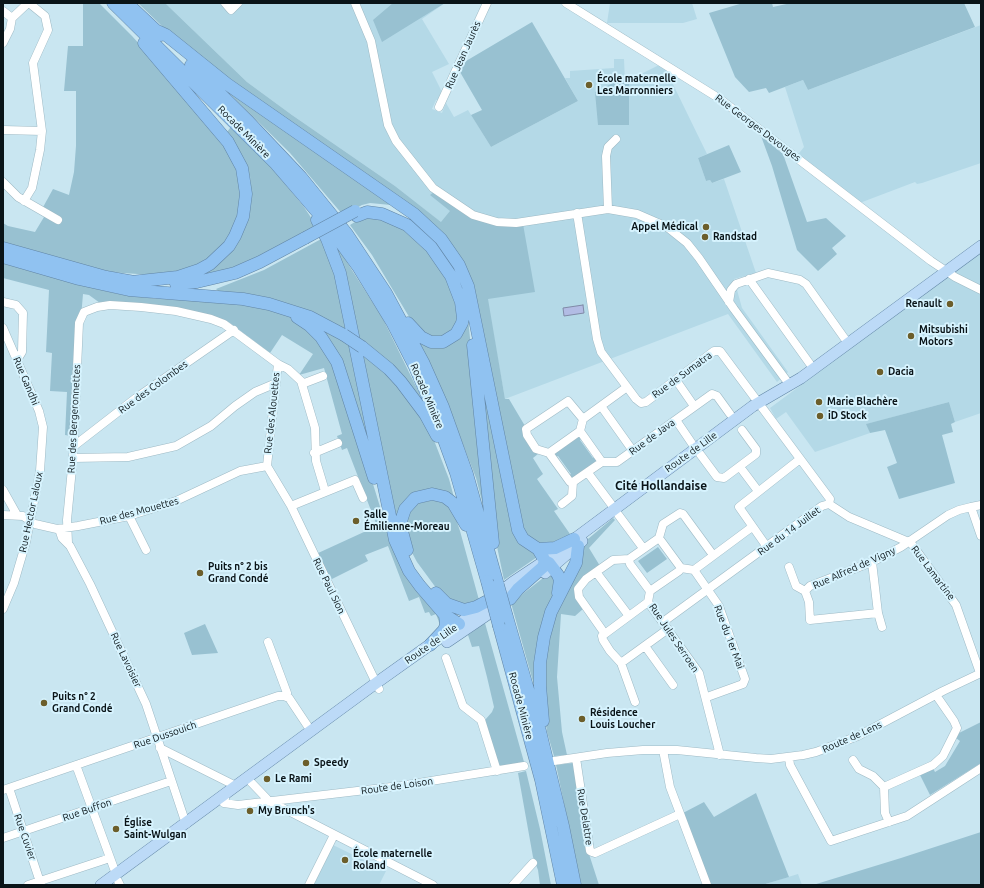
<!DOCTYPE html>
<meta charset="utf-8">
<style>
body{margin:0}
#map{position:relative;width:984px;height:888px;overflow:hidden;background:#c9e6f1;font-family:Ubuntu,sans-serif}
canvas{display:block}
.frame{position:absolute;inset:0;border:4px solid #0a1418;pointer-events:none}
</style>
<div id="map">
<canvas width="984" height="888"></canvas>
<div class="frame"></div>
</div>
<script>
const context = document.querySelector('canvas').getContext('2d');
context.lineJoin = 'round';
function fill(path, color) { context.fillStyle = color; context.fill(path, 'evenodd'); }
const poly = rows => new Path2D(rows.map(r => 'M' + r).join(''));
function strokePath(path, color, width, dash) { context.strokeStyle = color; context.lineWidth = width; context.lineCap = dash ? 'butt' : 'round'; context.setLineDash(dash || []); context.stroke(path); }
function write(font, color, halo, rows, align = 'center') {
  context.font = font + ' Ubuntu,sans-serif'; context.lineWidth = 4; context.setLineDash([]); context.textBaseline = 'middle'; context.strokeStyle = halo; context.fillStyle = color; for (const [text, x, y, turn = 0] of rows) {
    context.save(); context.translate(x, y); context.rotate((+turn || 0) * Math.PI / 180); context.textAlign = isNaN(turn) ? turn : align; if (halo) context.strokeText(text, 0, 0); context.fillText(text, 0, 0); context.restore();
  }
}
const built = poly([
 [165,3,445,3,422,19,449,64,432,72,442,92,439,99,436,100,432,109,442,113,446,103,454,117,468,110,491,147,578,101,565,78,570,78,570,71,614,68,614,59,624,59,625,82,659,65,666,70,707,154,698,158,706,181,710,180,712,183,724,179,756,273,734,279,742,308,788,372,777,382,728,314,505,399,487,299,447,227,395,186,292,115,247,82],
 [610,3,692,3,697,19,683,23,607,23],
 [981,25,981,163,922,183,917,184,915,182,857,204,796,157,804,147,785,87,803,80,808,90],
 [981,250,981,413,955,422,949,402,867,424,870,433,815,452,786,412,776,419,770,408,943,280],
 [333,845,386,871,379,885,313,885],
 [798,874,802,885,762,885]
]);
const green = poly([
 [83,3,99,3,132,36,172,80,232,153,242,183,236,227,220,251,186,271,152,275,109,272,3,245,3,223,8,226,35,232,47,212,42,209,53,189,69,195,74,172,76,146,76,91,64,91,68,46,83,46],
 [138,3,165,3,247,82,292,115,395,186,441,222,450,211,430,195,434,192,467,214,523,224,535,292,488,299,505,399,509,399,525,426,523,429,523,435,538,454,533,458,543,474,537,479,558,509,554,511,570,534,559,543,544,546,523,536,476,301,442,234,226,80,165,29],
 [393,3,445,3,382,42,373,20],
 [743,3,772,3,773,7,791,3,964,3,975,27,808,90,803,80,769,93,766,88,749,92,735,77,709,13],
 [532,22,578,101,491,147,471,115,482,110,460,72,466,61],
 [625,77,625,82,629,80,629,125,598,125,595,92],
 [225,89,391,205,370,203,362,205,343,215,290,153],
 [230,128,234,128,261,155,304,207,318,228,247,266,209,274,203,274,215,263,251,193,250,176,245,171,225,135],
 [761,136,783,154,807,222,826,218,846,236,832,248,837,254,818,271,797,250,772,166],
 [729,145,741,172,712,183,710,180,706,181,698,158],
 [363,217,390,220,423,242,452,284,458,322,445,337,427,336,411,320,372,255,350,225],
 [412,222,429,236,453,267,459,281,467,308,482,458,484,509,476,478,446,400,417,337,457,337,457,282],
 [323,238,334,263,350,336,220,293,216,289,264,270],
 [336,245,383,319,428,411,357,341],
 [3,261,94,287,97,289,124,295,159,299,221,300,247,303,288,315,307,328,332,360,349,406,389,536,439,613,441,628,436,614,431,616,429,612,425,613,419,597,409,601,388,546,365,555,368,561,330,580,316,554,377,526,347,448,342,450,337,436,342,434,324,368,299,375,313,354,282,335,270,353,230,323,219,319,100,303,89,295,83,294,71,436,65,435,67,392,50,391,52,353,46,352,49,290,3,278],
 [313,322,352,345,377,471,353,402],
 [359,350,398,384,430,430,449,479,455,501,415,496,399,532],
 [481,366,510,520,540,555,504,580,495,537],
 [949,402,955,422,951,424,953,432,942,435,955,483,899,499,887,467,897,463,885,430,870,433,866,424],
 [580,435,582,438,580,440,593,458,596,456,598,460,574,478,571,478,569,475,571,474,558,456,556,457,553,454],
 [438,499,453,510,460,531,479,600,469,604,460,604,442,596,417,562,409,547,405,530,408,514,415,504],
 [613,518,615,520,589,548,600,566,579,582,583,609,575,616,561,614,557,677,562,732,567,755,554,756,547,732,543,701,547,638,582,544],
 [658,547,667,559,647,573,638,561],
 [552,571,557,580,537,696,511,603],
 [485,623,524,762,499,766,485,720,492,712,494,707,487,677,479,646,472,647,468,635],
 [205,624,218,653,192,655,184,633],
 [981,722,981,763,930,795,920,775,933,768,935,772,945,766,960,741,956,738,959,733],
 [573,763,589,854,599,885,581,885,556,765],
 [526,771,540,829,551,885,540,885,538,870,533,857,518,773],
 [756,793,789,877,762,885,709,885,683,813,704,802,714,817],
 [981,832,981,885,813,885,901,858]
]);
const water = poly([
 [583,305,584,313,564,316,563,308,583,305]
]);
const minor = poly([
 [225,3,231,10,238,3],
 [355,3,371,41,388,125,396,141,433,188,473,215,497,222,516,223,608,209,637,214,667,227,687,243,699,258,734,309,789,384],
 [566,3,720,99,931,261,955,277,981,290],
 [3,11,12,18],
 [3,43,10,29,12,18,28,3],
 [439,107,487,3],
 [3,130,42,131],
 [3,182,18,197,58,220],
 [24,201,32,188,40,150,42,131,33,63,48,30,45,16,29,3],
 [608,209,606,156,608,147,616,139],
 [577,213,597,339,601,352,636,399,641,403,646,402,714,351,720,351,830,499,829,504,822,506,663,622],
 [749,279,810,364],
 [3,302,16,305,23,313,22,352,17,360],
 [729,302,731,290,736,284,768,273,800,280,806,284,845,339],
 [3,328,39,411,43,427,40,471,26,542,14,583,3,609],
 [278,364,267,466,291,506,379,689],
 [676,380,694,406],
 [302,384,323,376],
 [601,406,633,451],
 [583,419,627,387],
 [676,420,695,448],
 [74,446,136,398,234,330],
 [314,453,338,443],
 [549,453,536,449,527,435,526,429,568,401,583,419,580,431],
 [700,454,717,477,724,478,756,454,756,449,742,430],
 [73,458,128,457,176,446,211,426,235,406,255,392,274,384],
 [602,462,580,431,549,453,570,482,573,482,602,462,617,462,712,394,717,396,730,414],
 [740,467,758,491],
 [588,473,614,508],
 [3,490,17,515],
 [562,504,572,496,573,482],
 [829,504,849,517,911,543,956,605,980,673],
 [981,505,971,507,981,536],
 [291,506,355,480,363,498],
 [617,513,643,548],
 [3,515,23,516,35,524,57,529,78,526,129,516,176,501,240,471,267,466],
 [129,516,146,550],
 [59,529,62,538,70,546,90,584,146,704,186,824],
 [659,538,681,568,679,571,650,591,630,564,629,559,659,538],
 [659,538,663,524,680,513,683,514,713,555],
 [68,543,67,520,73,458,79,323,84,312,97,307,110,305,141,307,176,311,211,319,224,324,278,364,288,369,301,381,315,428,316,461,325,491],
 [767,547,739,507,800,459],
 [872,562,878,613,882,627],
 [789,567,796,586,805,591],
 [681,568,694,570,719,606,745,679,743,684,707,697],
 [694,570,752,527],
 [596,572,629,616],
 [650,591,648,602,699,673,720,755],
 [805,591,810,586,872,562,901,547,948,515,959,510,971,507],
 [805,591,809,602,810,620,878,613],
 [605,634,579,597,578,589,586,579,613,560,629,559],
 [268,642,287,693,284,696],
 [645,646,673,685],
 [446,658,463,706,481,720,497,771],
 [621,663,610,651,603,640,602,636,648,602],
 [621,663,668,629],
 [621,663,635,702],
 [160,748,236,786],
 [663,750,670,787,707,885],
 [789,757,790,765,831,841,907,816,981,768],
 [576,758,590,851,592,852,595,853,680,814],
 [853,760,859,769,873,776,884,787,885,813,889,822],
 [554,761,607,753,643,750,677,750,756,758,771,759,803,755,816,752,858,736,943,691,981,673],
 [76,765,116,874],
 [247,778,269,801,433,885],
 [884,787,933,765,943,756,957,728,954,721,936,695],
 [9,788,41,885],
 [3,790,278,696,284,696,289,698,311,731],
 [226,794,224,803,238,805,400,786,524,766],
 [3,838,171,781],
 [118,881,120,885],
 [28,885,110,858],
 [309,885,334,835],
 [513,885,533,863]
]);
const major = poly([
 [545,573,582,541],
 [447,642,500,606],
 [101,885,372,686,459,624,513,582,549,558,753,406,801,378,981,246]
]);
const highway = poly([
 [113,3,276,164,325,221,359,268,392,322,414,365,431,404,456,473,487,581],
 [127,3,161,35],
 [155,30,166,35,227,84,414,214,441,239,459,265,468,286,518,530,523,539,538,549,555,548,574,539],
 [191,65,249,122,301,177,347,234,386,293,423,362,443,407,467,474,498,585],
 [357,216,367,212,382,214,407,225,431,247,451,276,461,302,463,318,462,323,456,334,443,342,431,342,421,337,408,323],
 [317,220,327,239,340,273,395,540,409,571,420,586,445,615,459,624],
 [3,248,106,277,140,283],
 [3,257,79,279,129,290,243,299,269,304,310,317,344,335],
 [131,282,178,277,199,270,210,264,229,246,235,236,243,217,246,194,242,168,228,142,144,43],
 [176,284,197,282,235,273,260,262,305,238],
 [297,317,309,325,321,337,337,362,374,478],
 [473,345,493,543],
 [362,347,389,369,401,382,425,414,437,436],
 [407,550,400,524,405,509,415,498,432,494,445,497,453,503,466,525],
 [545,561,549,563,558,575,560,580,558,593],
 [436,593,447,604,464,610,476,607,493,598],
 [510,599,518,589,543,567,545,561,538,549],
 [507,617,540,731,563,826,575,885],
 [499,626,541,780,563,885],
 [430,645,444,630,446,625,445,615],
 [543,721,540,686,540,663,544,637,551,612,576,563,578,546]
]);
const highwayBridge = poly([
 [305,238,355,211],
 [344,335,362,347],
 [487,581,499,626],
 [498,585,507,617]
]);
const markers = [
 [589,85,4,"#6c5e2b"],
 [706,227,4,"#6c5e2b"],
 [705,237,4,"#6c5e2b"],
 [950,304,4,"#6c5e2b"],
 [911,336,4,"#6c5e2b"],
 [880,372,4,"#6c5e2b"],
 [819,402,4,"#6c5e2b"],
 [820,416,4,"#6c5e2b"],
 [356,521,4,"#6c5e2b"],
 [200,573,4,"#6c5e2b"],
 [44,703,4,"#6c5e2b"],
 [582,719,4,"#6c5e2b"],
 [306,763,4,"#6c5e2b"],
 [267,779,4,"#6c5e2b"],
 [250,811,4,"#6c5e2b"],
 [116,829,4,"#6c5e2b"],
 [345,860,4,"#6c5e2b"]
];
const streetNames = [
 ["Rue Jean Jaurès",463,55,-66],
 ["Rue Georges Devouges",758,128,37],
 ["Rocade Minière",244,132,45],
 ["Rue de Sumatra",682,375,-36],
 ["Rue Gandhi",26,381,67],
 ["Rue des Colombes",153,387,-36],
 ["Rocade Minière",427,396,67],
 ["Rue des Alouettes",272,413,-84],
 ["Rue des Bergeronnettes",74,419,-87],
 ["Rue de Java",652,437,-36],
 ["Route de Lille",691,452,-36],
 ["Rue des Mouettes",139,511,-15],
 ["Rue Hector Laloux",31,512,-78],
 ["Rue du 14 Juillet",789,531,-36],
 ["Rue Alfred de Vigny",854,568,-24],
 ["Rue Lamartine",933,573,53],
 ["Rue Paul Sion",329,586,64],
 ["Rue du 1er Mai",729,637,69],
 ["Rue Jules Serroen",674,638,56],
 ["Route de Lille",431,644,-35],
 ["Rue Lavoisier",126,660,65],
 ["Rocade Minière",521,706,75],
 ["Rue Dussouich",165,735,-19],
 ["Route de Lens",852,737,-24],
 ["Route de Loison",397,786,-8],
 ["Rue Buffon",87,810,-19],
 ["Rue Delattre",585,817,81],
 ["Rue Cuvier",25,837,71]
];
const poiNames = [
 ["École maternelle",597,79],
 ["Les Marronniers",597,91],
 ["Appel Médical",698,227,"right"],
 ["Randstad",713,237],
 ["Renault",942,304,"right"],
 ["Mitsubishi",919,330],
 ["Motors",919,342],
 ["Dacia",888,372],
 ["Marie Blachère",827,402],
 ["iD Stock",828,416],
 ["Salle",364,515],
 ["Émilienne-Moreau",364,527],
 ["Puits n° 2 bis",208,567],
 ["Grand Condé",208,579],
 ["Puits n° 2",52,697],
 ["Grand Condé",52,709],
 ["Résidence",590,713],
 ["Louis Loucher",590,725],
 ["Speedy",314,763],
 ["Le Rami",275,779],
 ["My Brunch's",258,811],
 ["Église",124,823],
 ["Saint-Wulgan",124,835],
 ["École maternelle",353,854],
 ["Roland",353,866]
];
const quarterNames = [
 ["Cité Hollandaise",661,486]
];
fill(built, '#b4d9e7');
fill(green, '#98c1d1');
fill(water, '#b2bce4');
strokePath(water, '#808aa7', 1);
strokePath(minor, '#9ebac5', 9);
strokePath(major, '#6185a5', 12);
strokePath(highway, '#6185a5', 13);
strokePath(minor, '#fff', 8);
strokePath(major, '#bcdaf7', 11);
strokePath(highway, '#90c2f1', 12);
strokePath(highwayBridge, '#6185a5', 13, []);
strokePath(highwayBridge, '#90c2f1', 12);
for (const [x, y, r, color] of markers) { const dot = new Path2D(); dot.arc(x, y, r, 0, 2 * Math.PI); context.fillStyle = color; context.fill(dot); strokePath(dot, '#d6f3fe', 1.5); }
write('10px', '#0a1418', '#d6f3fe', streetNames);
write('bold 10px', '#0a1418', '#d6f3fe', poiNames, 'left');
write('bold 12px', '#0a1418', '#d6f3fe', quarterNames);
</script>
